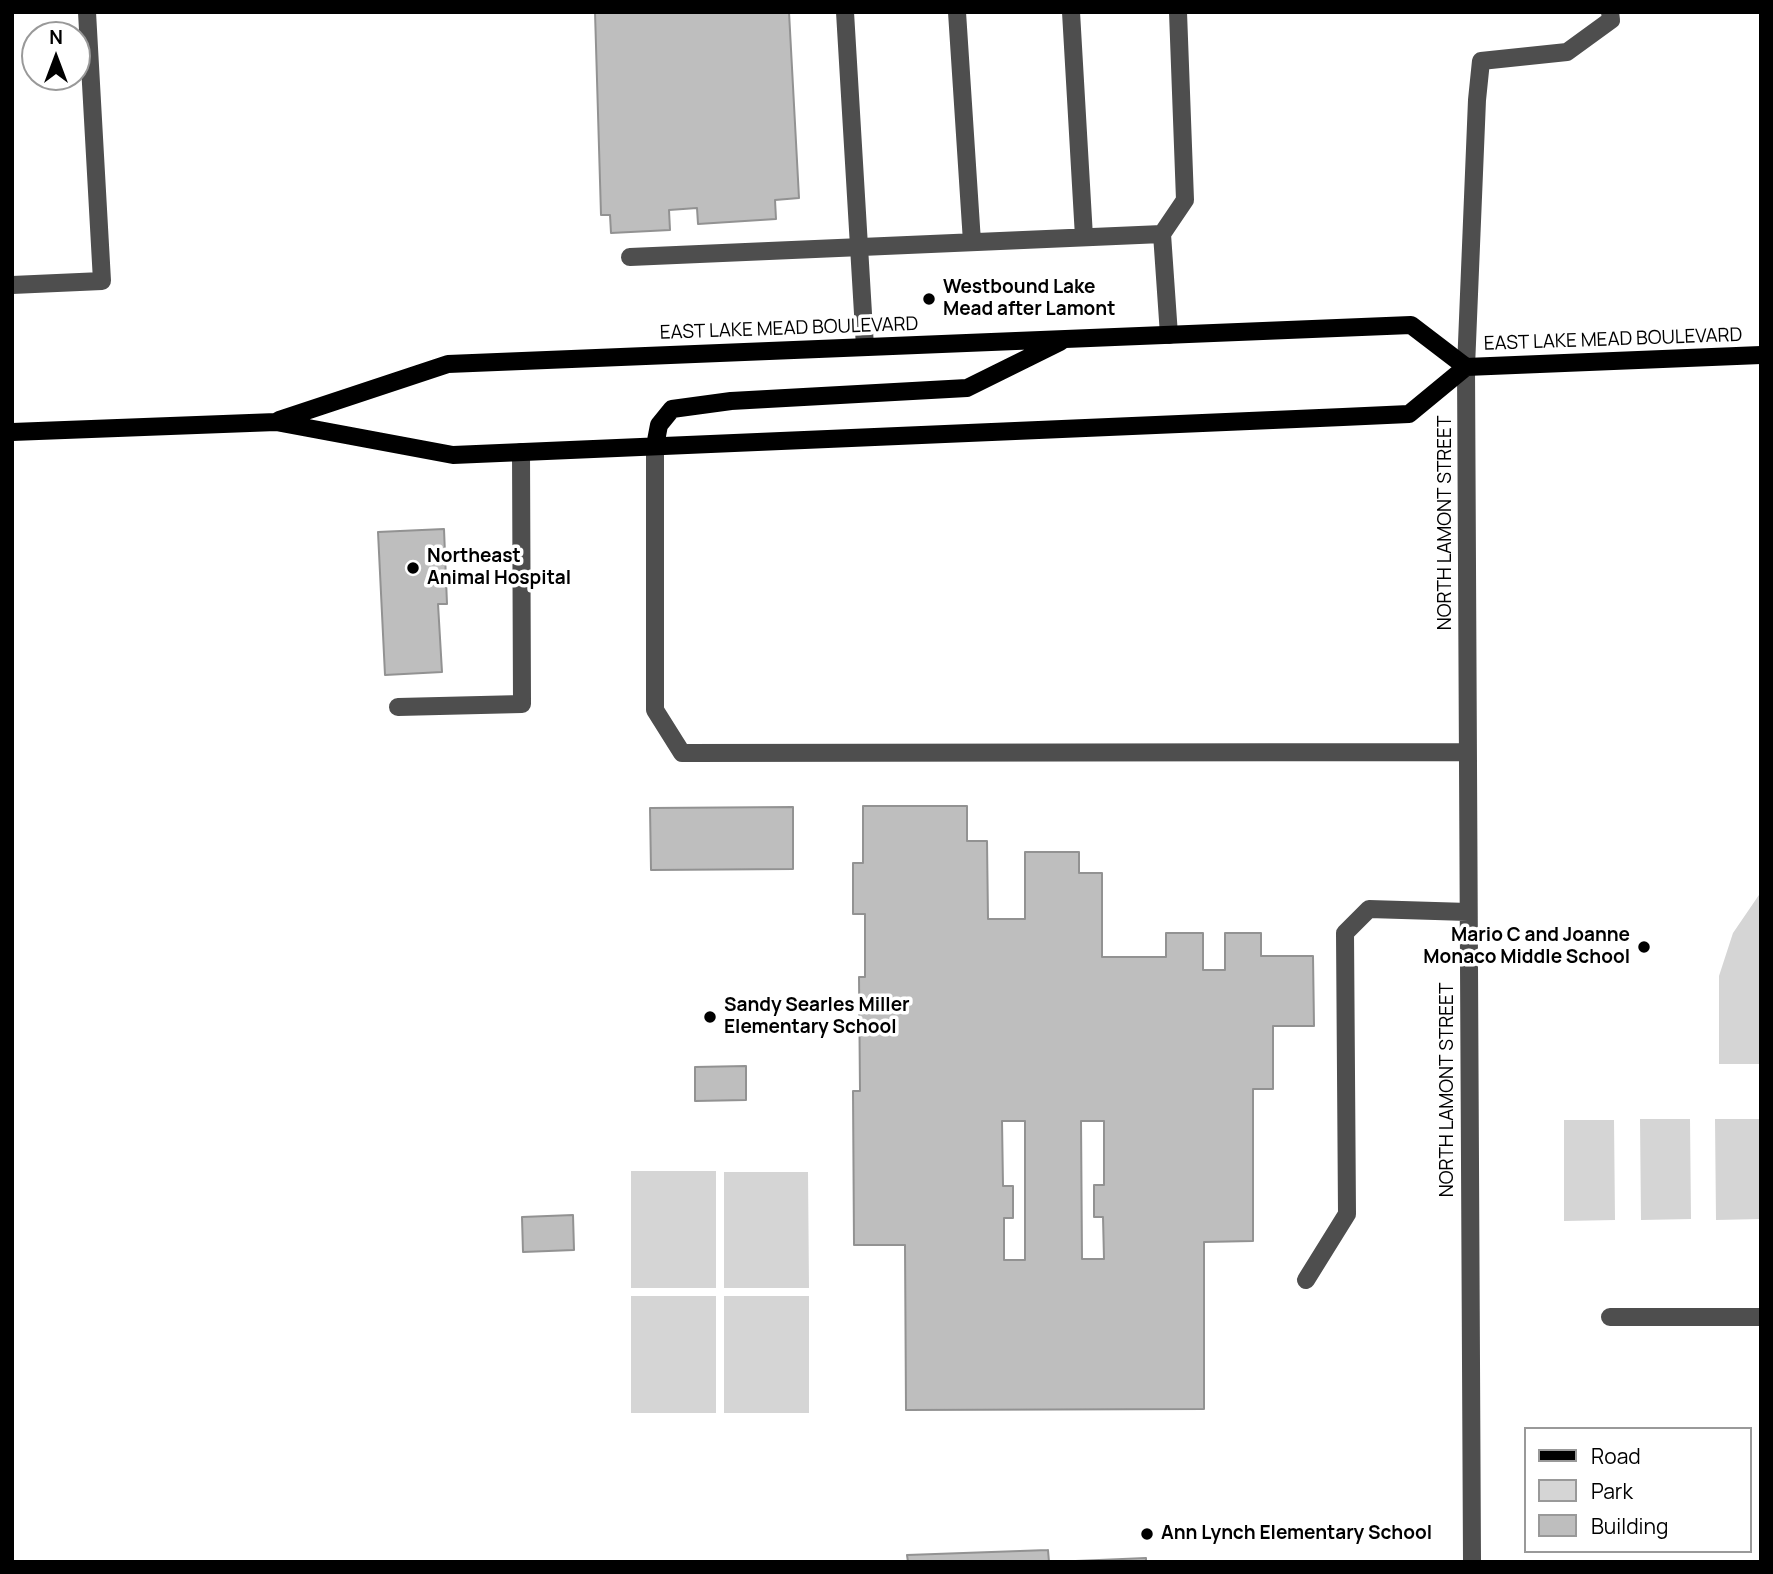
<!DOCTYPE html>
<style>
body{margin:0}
#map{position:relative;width:1773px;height:1574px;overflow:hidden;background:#fff;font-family:Manrope,sans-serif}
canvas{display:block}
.frame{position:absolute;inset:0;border:14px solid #000;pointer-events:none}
.legend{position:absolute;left:1524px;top:1427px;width:228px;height:126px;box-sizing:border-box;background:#fff;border:2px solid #999;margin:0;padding:9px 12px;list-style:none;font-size:21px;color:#000}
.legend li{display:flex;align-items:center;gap:14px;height:35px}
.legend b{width:35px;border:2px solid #999}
.north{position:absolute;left:21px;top:21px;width:70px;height:70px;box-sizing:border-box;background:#fff;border:2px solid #999;border-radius:50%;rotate:0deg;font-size:19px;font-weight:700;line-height:28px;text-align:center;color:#000}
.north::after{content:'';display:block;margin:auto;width:24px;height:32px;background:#000;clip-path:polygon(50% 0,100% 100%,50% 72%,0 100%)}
</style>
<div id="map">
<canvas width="1773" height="1574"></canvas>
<div class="frame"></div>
<ul class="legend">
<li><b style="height:9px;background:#000"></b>Road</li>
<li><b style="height:19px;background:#d5d5d5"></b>Park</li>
<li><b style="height:19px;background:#bebebe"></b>Building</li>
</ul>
<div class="north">N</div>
</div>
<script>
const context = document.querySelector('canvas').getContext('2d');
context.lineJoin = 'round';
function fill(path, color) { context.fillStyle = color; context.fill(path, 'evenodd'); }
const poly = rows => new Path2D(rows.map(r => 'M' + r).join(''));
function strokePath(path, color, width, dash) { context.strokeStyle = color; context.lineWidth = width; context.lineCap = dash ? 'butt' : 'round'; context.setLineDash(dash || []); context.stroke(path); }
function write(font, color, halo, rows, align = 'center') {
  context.font = font + ' Manrope,sans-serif'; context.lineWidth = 7; context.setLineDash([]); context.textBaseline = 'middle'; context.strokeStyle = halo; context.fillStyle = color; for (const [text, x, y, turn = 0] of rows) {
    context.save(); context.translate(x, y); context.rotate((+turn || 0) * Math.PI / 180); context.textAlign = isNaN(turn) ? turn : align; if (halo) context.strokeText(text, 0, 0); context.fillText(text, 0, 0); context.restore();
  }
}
const green = poly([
 [1761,892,1761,1064,1719,1064,1719,976,1733,933],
 [1640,1119,1690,1119,1691,1219,1641,1220],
 [1715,1119,1761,1119,1761,1219,1716,1220],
 [1564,1120,1614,1120,1615,1220,1564,1221],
 [631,1171,716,1171,716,1288,631,1288],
 [724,1172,808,1172,809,1288,724,1288],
 [631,1296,716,1296,716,1413,631,1413],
 [724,1296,809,1296,809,1413,724,1413]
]);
const building = poly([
 [595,12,789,12,799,198,775,200,776,219,698,224,697,208,669,210,670,230,611,233,610,215,601,215,595,12],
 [444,529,447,604,438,604,442,672,385,675,378,532,444,529],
 [863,806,967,806,967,841,987,841,988,919,1025,919,1025,852,1079,852,1079,873,1102,873,1102,957,1166,957,1166,933,1203,933,1203,970,1225,970,1225,933,1261,933,1261,956,1313,956,1314,1026,1273,1026,1273,1089,1253,1089,1253,1241,1204,1242,1204,1409,906,1410,905,1245,854,1245,853,1091,860,1091,859,977,865,977,865,914,853,914,853,863,863,863,863,806],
 [1002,1121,1025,1121,1025,1260,1004,1260,1004,1218,1013,1218,1013,1186,1003,1186,1002,1121],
 [1081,1121,1104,1121,1104,1185,1094,1185,1094,1217,1103,1217,1104,1259,1082,1259,1081,1121],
 [793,807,793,869,651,870,650,808,793,807],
 [746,1066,746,1100,695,1101,695,1067,746,1066],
 [573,1215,574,1250,523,1252,522,1217,573,1215],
 [1048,1550,1049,1562,908,1562,907,1555,1048,1550],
 [1146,1558,1146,1562,1052,1562,1146,1558]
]);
const minor = poly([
 [845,12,865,347],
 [957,12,972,242],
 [1071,12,1084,237],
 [630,257,1162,234],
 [12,285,102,281,87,12],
 [1169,335,1162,234,1185,200,1178,12],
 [655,446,655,710,682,753,1467,752],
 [398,707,522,704,521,452],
 [1306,1280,1347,1214,1345,933,1369,909,1468,912],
 [1610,1317,1761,1317],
 [1472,1562,1466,367,1477,100,1481,61,1567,52,1611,20,1610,12]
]);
const major = poly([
 [279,420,448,364,1411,325,1466,367],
 [12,432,276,422,453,455,1343,417,1409,414,1466,367,1761,355],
 [655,446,659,425,672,409,731,401,967,388,1060,342]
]);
const markers = [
 [929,299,7,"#000"],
 [413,568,7,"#000"],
 [1644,947,7,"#000"],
 [710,1017,7,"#000"],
 [1147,1534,7,"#000"]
];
const poiNames = [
 ["Westbound Lake",943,288],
 ["Mead after Lamont",943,310],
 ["Northeast",427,557],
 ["Animal Hospital",427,579],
 ["Mario C and Joanne",1630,936,"right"],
 ["Monaco Middle School",1630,958,"right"],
 ["Sandy Searles Miller",724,1006],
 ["Elementary School",724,1028],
 ["Ann Lynch Elementary School",1161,1534]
];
const streetNames = [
 ["EAST LAKE MEAD BOULEVARD",789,329,-2],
 ["EAST LAKE MEAD BOULEVARD",1613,340,-2],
 ["NORTH LAMONT STREET",1446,523,-90],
 ["NORTH LAMONT STREET",1448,1090,-90]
];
fill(green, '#d5d5d5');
fill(building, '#bebebe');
strokePath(building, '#929292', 2);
strokePath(minor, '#4e4e4e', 18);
strokePath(major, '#000', 18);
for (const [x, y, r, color] of markers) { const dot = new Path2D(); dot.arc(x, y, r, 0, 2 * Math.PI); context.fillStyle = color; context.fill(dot); strokePath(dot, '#fff', 2.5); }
write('bold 19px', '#000', '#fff', poiNames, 'left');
write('19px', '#000', '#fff', streetNames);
</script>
